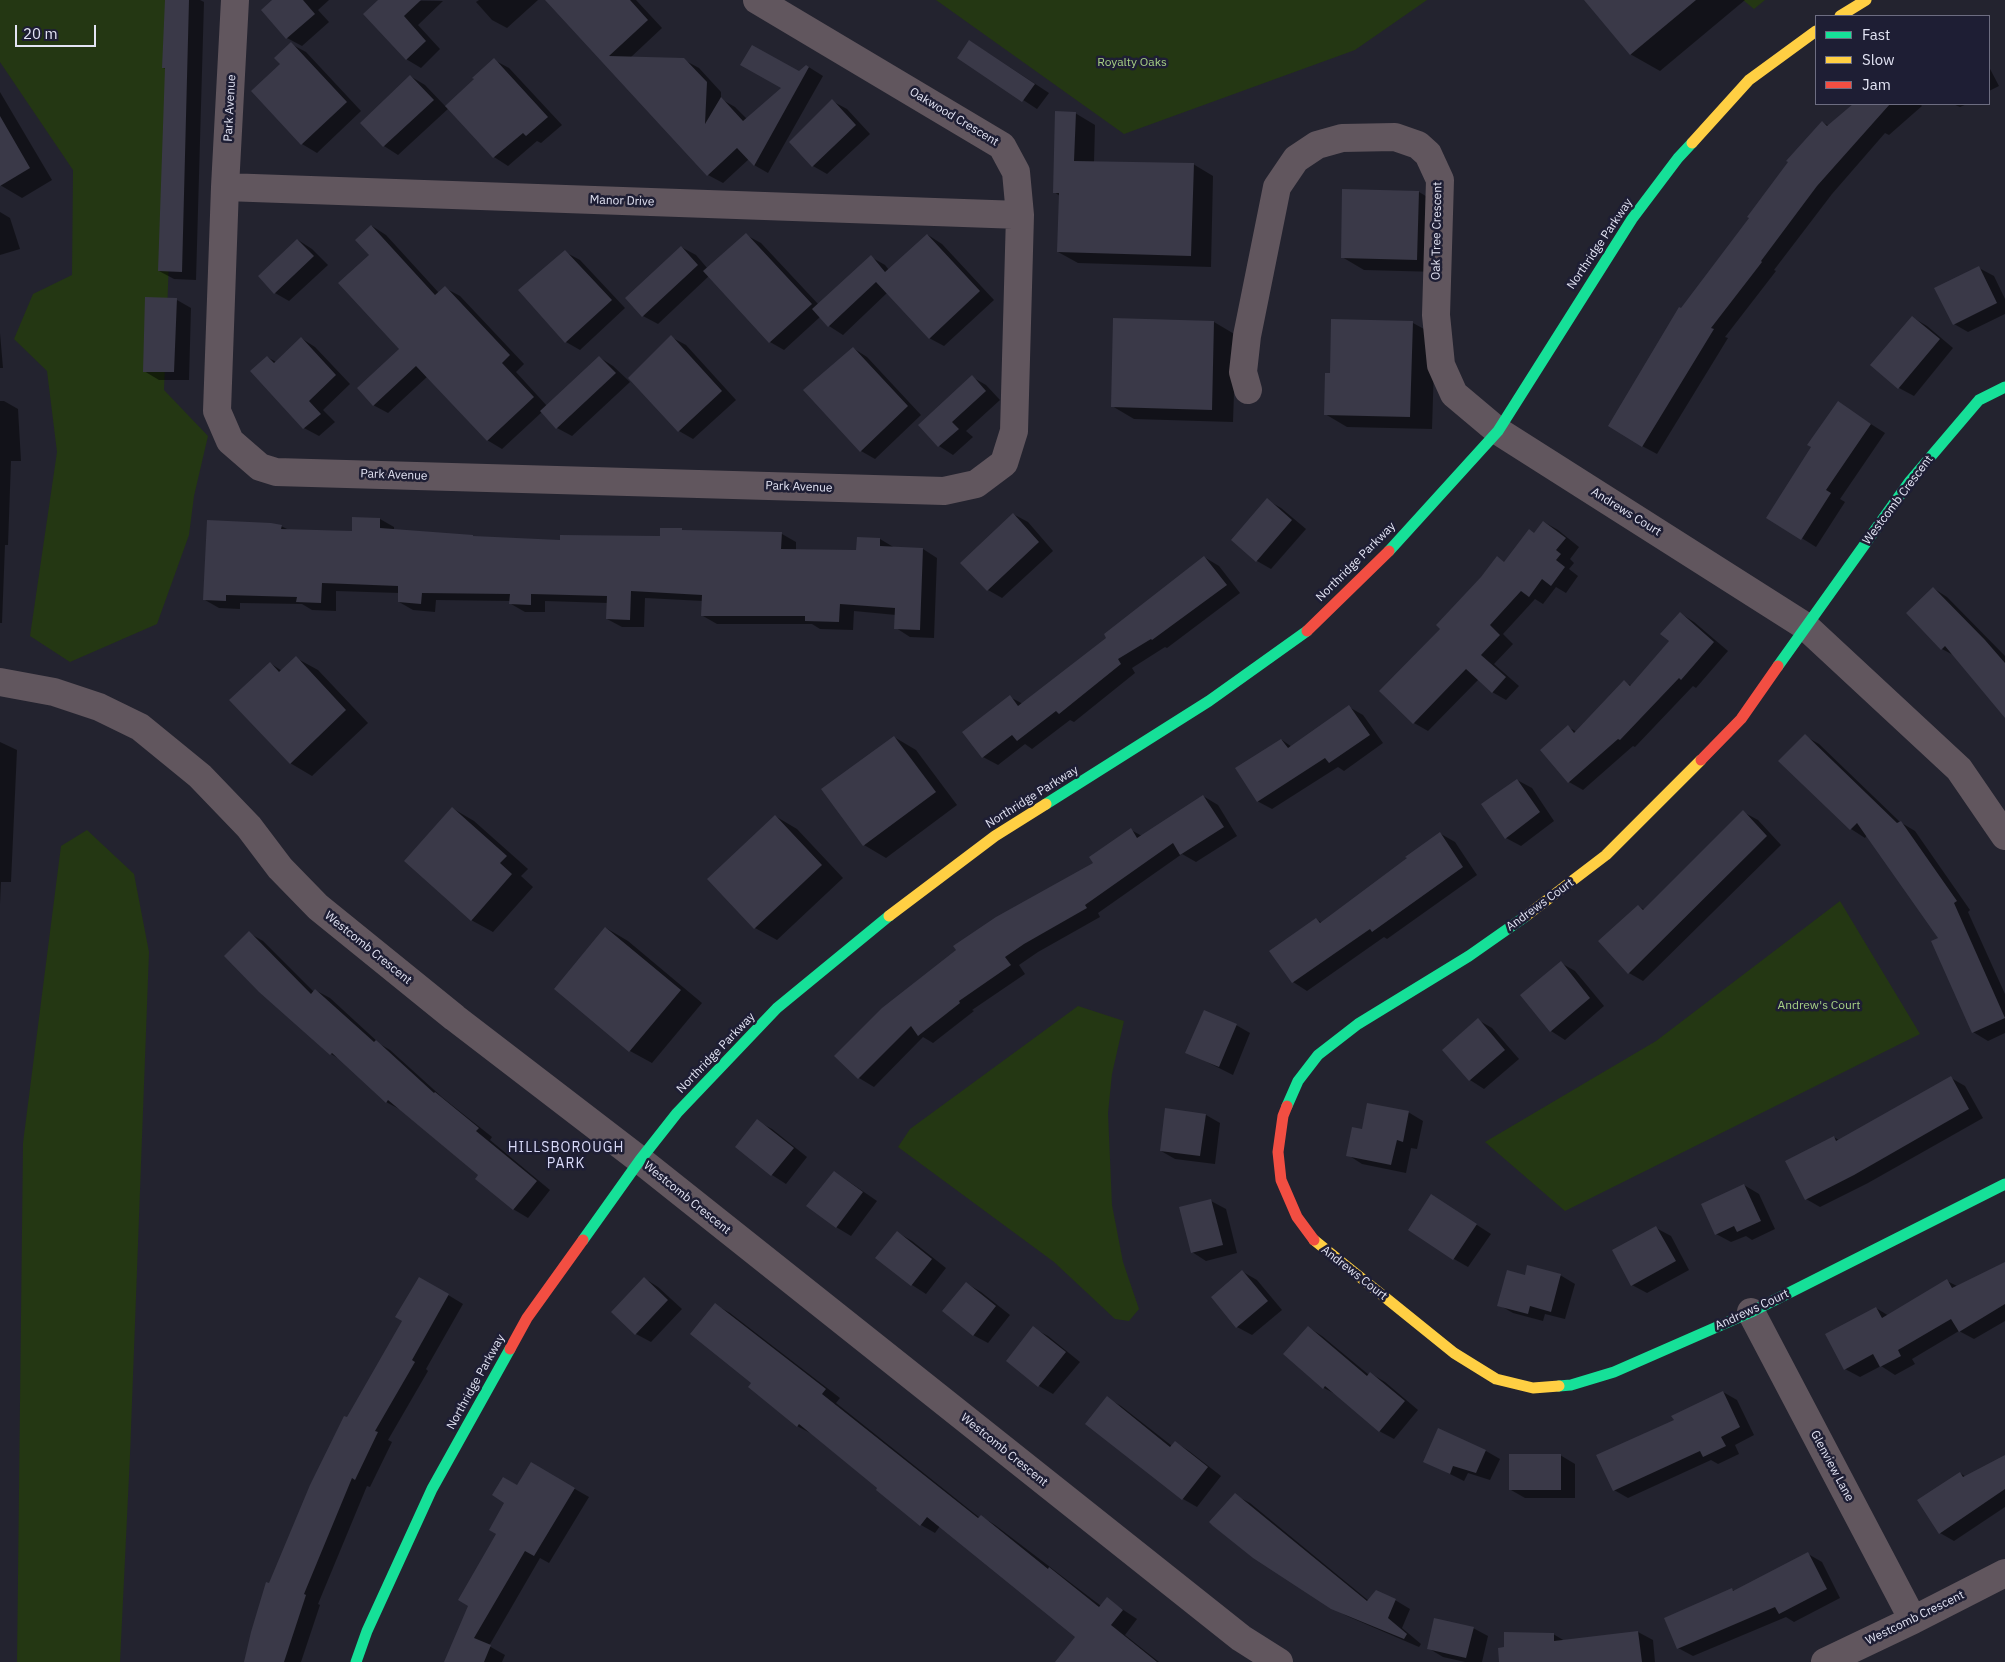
<!DOCTYPE html>
<style>
body{margin:0}
#map{position:relative;width:2005px;height:1662px;overflow:hidden;background:#23232f;font-family:"IBM Plex Sans",sans-serif}
canvas{display:block}
.legend{position:absolute;left:1815px;top:15px;width:175px;height:90px;box-sizing:border-box;background:#1e1e34;border:1px solid #6d6d81;margin:0;padding:6px 9px;list-style:none;font-size:15px;color:#e3e4f4}
.legend li{display:flex;align-items:center;gap:10px;height:25px}
.legend b{width:25px;border:1px solid #6d6d81}
.scale{position:absolute;left:15px;top:25px;width:81px;height:22px;box-sizing:border-box;border:2px solid #e3e4f4;border-top:0;padding-left:6px;font-size:15px;line-height:18px;white-space:nowrap;color:#e3e4f4;-webkit-text-stroke:4px #1e1e34;paint-order:stroke}
</style>
<div id="map">
<canvas width="2005" height="1662"></canvas>
<ul class="legend">
<li><b style="height:6px;background:#16e098"></b>Fast</li>
<li><b style="height:6px;background:#ffcf43"></b>Slow</li>
<li><b style="height:6px;background:#f24e42"></b>Jam</li>
</ul>
<div class="scale">20 m</div>
</div>
<script>
const context = document.querySelector('canvas').getContext('2d');
context.lineJoin = 'round';
function fill(path, color) { context.fillStyle = color; context.fill(path, 'evenodd'); }
const poly = rows => new Path2D(rows.map(r => 'M' + r).join(''));
function strokePath(path, color, width, dash) { context.strokeStyle = color; context.lineWidth = width; context.lineCap = dash ? 'butt' : 'round'; context.setLineDash(dash || []); context.stroke(path); }
function write(font, color, halo, rows, align = 'center') {
  context.font = font + ' "IBM Plex Sans",sans-serif'; context.lineWidth = 5; context.setLineDash([]); context.textBaseline = 'middle'; context.strokeStyle = halo; context.fillStyle = color; for (const [text, x, y, turn = 0] of rows) {
    context.save(); context.translate(x, y); context.rotate((+turn || 0) * Math.PI / 180); context.textAlign = isNaN(turn) ? turn : align; if (halo) context.strokeText(text, 0, 0); context.fillText(text, 0, 0); context.restore();
  }
}
const green = poly([
 [0,0,179,0,164,390,208,436,194,496,189,535,157,624,70,662,30,636,57,452,47,371,14,339,33,294,72,275,73,170,0,62],
 [936,0,1427,0,1355,50,1124,134],
 [1743,0,1765,0,1754,9],
 [87,830,134,874,149,952,130,1455,120,1662,17,1662,23,1143,61,846],
 [1840,901,1920,1034,1565,1211,1485,1142,1656,1041],
 [1078,1006,1124,1021,1112,1074,1108,1113,1112,1205,1123,1262,1139,1309,1129,1321,1115,1319,1054,1262,898,1147,910,1129]
]);
const shadow = poly([
 [166,0,200,0,204,2,196,280,174,279,159,271,166,69,163,68],
 [273,0,329,0,318,10,329,22,302,46,287,38],
 [379,0,443,1,418,25,440,49,421,68,406,59],
 [479,0,538,0,507,28,492,20,476,2],
 [558,0,636,0,662,28,630,58,684,60,699,68,721,92,721,99,735,107,747,119,807,66,823,76,768,173,754,165,749,159,723,183,708,175],
 [1585,0,1745,0,1660,71,1630,54],
 [970,41,1049,93,1037,109,959,58],
 [291,44,306,52,361,111,317,153,302,144,252,91,282,64],
 [494,60,509,68,562,125,541,143,537,141,508,166,494,157,449,108,398,155,384,146,410,76,425,85,446,107],
 [1989,67,1999,86,1989,91],
 [0,92,52,180,22,198,0,185],
 [832,101,847,109,870,134,827,174,813,166],
 [1854,104,1920,104,1922,106,1889,135,1885,133,1832,194,1774,270,1776,271,1725,337,1728,338,1657,454,1642,446,1681,310,1751,218,1789,162,1822,122,1829,126],
 [1953,104,1967,104,1960,107],
 [1075,113,1095,125,1094,162,1193,164,1213,176,1211,267,1078,263,1058,252,1060,196,1054,192],
 [1419,192,1441,205,1439,272,1364,270,1342,257],
 [0,212,10,218,20,249,0,255],
 [372,226,386,235,439,293,445,288,460,296,524,364,516,372,547,406,599,357,613,366,630,382,572,436,557,428,542,412,502,449,487,440,428,376,388,413,373,405,401,349,371,255],
 [746,235,761,243,819,305,871,257,885,265,889,270,928,235,942,244,994,300,944,346,929,338,888,292,843,335,829,326,820,317,784,350,770,342,709,276,658,324,643,316,681,247,696,255,708,269],
 [298,240,312,249,328,265,289,301,275,293],
 [565,252,580,260,625,308,580,350,566,342],
 [1979,268,1994,276,2005,299,2005,314,1968,332,1954,324],
 [177,300,191,308,189,380,159,380,144,371],
 [1912,317,1927,326,1953,348,1914,396,1899,388,1872,365],
 [1214,322,1236,335,1233,422,1134,419,1112,406],
 [1413,323,1435,335,1432,429,1347,427,1325,414,1331,375],
 [0,333,3,368,0,368],
 [671,337,686,345,736,400,693,439,679,431],
 [301,338,315,347,350,384,323,410,335,422,319,436,304,428,267,357,276,362],
 [853,348,867,357,921,415,875,459,861,451],
 [972,377,986,385,1000,400,966,431,973,437,953,455,939,446,920,425],
 [0,401,4,401,18,409,21,461,11,461,8,545,5,545,2,623,0,623],
 [1838,403,1885,433,1840,499,1845,502,1816,547,1768,517,1813,447],
 [1267,500,1281,508,1306,529,1271,569,1257,561,1232,540],
 [1013,514,1028,522,1053,551,1002,598,988,590],
 [380,519,394,527,394,530,473,536,477,538,561,541,661,537,681,529,685,532,782,534,796,542,796,550,857,552,858,538,880,539,895,548,923,549,937,558,934,638,910,637,896,628,896,615,854,611,853,630,820,629,812,624,717,624,703,616,703,601,645,598,644,627,622,627,607,619,608,603,545,601,545,612,525,612,511,604,511,601,436,600,435,612,413,610,399,602,399,593,336,591,336,611,312,610,302,604,240,603,240,609,219,608,205,600,281,526,289,530,353,532],
 [1544,522,1558,530,1579,547,1570,559,1574,563,1569,569,1578,576,1566,593,1556,587,1543,604,1535,599,1503,634,1513,644,1494,664,1519,686,1506,700,1492,692,1479,679,1428,731,1414,723,1505,563,1535,534],
 [1204,557,1219,566,1240,593,1167,648,1165,647,1132,668,1135,673,1074,722,1070,720,1032,749,1025,744,998,765,983,757,1010,697,1023,704,1108,638],
 [1933,588,1947,597,2005,656,2005,711,1955,656,1942,649],
 [1680,613,1694,622,1728,651,1696,688,1693,686,1635,747,1633,746,1583,790,1569,782,1568,727,1577,732,1624,682,1632,686,1671,641],
 [296,658,318,670,368,723,312,776,290,763,270,663,282,671],
 [1349,707,1363,715,1383,743,1344,771,1338,767,1272,809,1257,801,1282,740,1292,747],
 [1805,736,1819,744,1900,822,1915,831,1970,910,1968,912,2005,994,2005,1033,1988,1041,1973,1032,1940,938,1867,835,1865,838,1851,829],
 [894,737,916,750,957,805,886,858,864,845],
 [0,742,17,750,11,882,1,882,0,904],
 [1517,780,1532,788,1554,821,1521,846,1506,838],
 [1203,796,1218,805,1237,836,1196,862,1182,854,1098,913,1100,917,1038,952,1019,965,1025,974,972,1010,974,1011,933,1043,923,1037,874,1087,859,1078,836,1056,1095,863,1131,830,1142,836],
 [452,808,474,821,528,869,521,876,533,887,493,932,471,920],
 [1743,812,1758,820,1781,845,1643,981,1629,973,1638,906,1645,910],
 [775,816,797,829,843,878,777,940,755,928],
 [1441,834,1455,842,1477,875,1387,939,1384,937,1307,991,1293,982,1316,919,1322,923],
 [606,928,628,941,702,1003,652,1063,630,1051,556,988],
 [249,933,263,941,314,992,315,990,330,998,380,1044,390,1050,443,1098,492,1137,490,1140,550,1190,528,1218,513,1209,480,1175,401,1110,386,1102,341,1060,331,1054,260,991],
 [1561,963,1575,971,1604,1006,1565,1040,1551,1031],
 [1478,1020,1492,1028,1519,1059,1484,1089,1470,1080,1444,1050],
 [1236,1025,1250,1033,1233,1075,1187,1052],
 [1951,1078,1965,1086,1983,1118,1868,1183,1820,1207,1806,1199,1834,1137,1840,1141],
 [1166,1110,1206,1115,1220,1123,1215,1164,1175,1159,1161,1151],
 [1408,1112,1423,1121,1417,1149,1411,1148,1406,1173,1362,1164,1348,1155,1363,1131],
 [757,1121,772,1129,807,1157,786,1184,772,1175],
 [835,1172,877,1201,851,1236,836,1227],
 [1744,1185,1759,1194,1775,1229,1752,1240,1746,1236,1731,1242,1716,1234],
 [1432,1196,1491,1234,1468,1267,1454,1259],
 [1211,1201,1226,1209,1237,1253,1206,1261,1192,1252],
 [1656,1228,1671,1236,1689,1270,1647,1293,1632,1285],
 [897,1232,912,1241,946,1268,926,1294,912,1285,877,1258],
 [2005,1263,2005,1321,1974,1339,1959,1331,1912,1359,1915,1364,1895,1375,1881,1366,1860,1377,1845,1369,1876,1308,1889,1316,1947,1281,1957,1286],
 [1243,1272,1257,1280,1282,1310,1252,1335,1237,1327],
 [1560,1275,1575,1284,1565,1319,1545,1314,1543,1321,1513,1313,1499,1305,1526,1276],
 [420,1278,463,1304,426,1369,428,1371,388,1440,392,1442,370,1487,367,1486,318,1604,320,1605,301,1662,245,1662,270,1585,347,1419,404,1321],
 [644,1278,658,1287,682,1309,651,1342,636,1334,612,1312],
 [966,1283,981,1292,1010,1315,988,1343,973,1335],
 [716,1305,730,1313,840,1398,836,1403,980,1518,981,1516,995,1525,1101,1606,1107,1599,1137,1619,1125,1635,1159,1662,1059,1662,1077,1637,940,1526,935,1533,921,1525,879,1488,812,1434,797,1426,753,1383],
 [1308,1327,1322,1336,1369,1375,1370,1373,1385,1382,1418,1410,1394,1439,1379,1431,1339,1396,1324,1388,1285,1354],
 [1033,1328,1048,1336,1080,1362,1053,1394,1039,1386,1008,1361],
 [1723,1392,1737,1400,1754,1435,1735,1445,1739,1454,1718,1464,1711,1460,1628,1498,1614,1490,1675,1421],
 [1107,1398,1121,1406,1172,1446,1175,1442,1189,1451,1221,1476,1197,1507,1183,1499,1087,1424],
 [1486,1451,1500,1459,1490,1480,1468,1473,1464,1481,1424,1461],
 [1560,1455,1575,1464,1575,1498,1525,1498,1511,1490],
 [2005,1457,2005,1507,1954,1541,1940,1533,1960,1473,1966,1477],
 [531,1464,589,1497,549,1563,540,1558,489,1646,505,1655,502,1662,446,1662,517,1486],
 [1235,1495,1250,1503,1369,1601,1395,1600,1410,1609,1402,1628,1421,1644,1419,1647,1347,1616,1332,1608],
 [1808,1554,1822,1562,1840,1598,1794,1622,1786,1617,1693,1656,1678,1648,1732,1590,1735,1591],
 [1473,1628,1488,1636,1482,1662,1465,1662,1443,1657,1428,1648],
 [1638,1632,1653,1640,1655,1662,1506,1662,1553,1634,1565,1641]
]);
const building = poly([
 [165,0,189,0,182,272,158,271,165,68,162,68],
 [272,0,303,0,315,14,286,39,261,10],
 [378,0,421,0,404,16,426,41,406,60,363,14],
 [545,0,630,0,648,20,609,56,684,58,707,82,705,124,721,97,743,121,781,88,740,65,752,45,799,71,806,65,809,67,754,166,737,148,707,176],
 [1584,0,1696,0,1630,55],
 [969,40,1035,84,1022,102,957,58],
 [291,42,347,102,301,145,251,91,280,64,274,58],
 [494,58,548,117,526,136,523,133,493,158,445,106,474,79,472,78],
 [410,75,434,100,383,147,360,123],
 [832,99,856,125,812,167,789,142],
 [1853,104,1890,104,1817,186,1761,261,1762,262,1711,328,1714,329,1642,447,1608,426,1679,307,1681,308,1749,218,1747,217,1788,162,1786,161,1822,121,1827,126],
 [1055,111,1076,112,1074,161,1194,163,1191,256,1057,252,1059,193,1053,193],
 [0,116,30,168,0,186],
 [1342,189,1419,191,1417,260,1341,258],
 [371,225,435,295,445,286,510,355,502,363,534,397,487,441,416,366,373,406,357,388,399,349,338,283,369,255,355,240],
 [746,233,812,304,769,343,703,271],
 [927,234,980,291,929,339,876,282,828,327,812,309,871,255,885,272],
 [297,239,314,256,274,294,258,276],
 [681,246,698,265,642,317,625,298],
 [565,250,612,300,565,343,518,290],
 [1979,266,1997,303,1953,325,1934,288],
 [145,297,177,298,174,372,143,372],
 [1912,316,1940,339,1898,389,1870,365],
 [1113,318,1214,321,1212,410,1111,407],
 [1331,319,1413,321,1410,417,1324,415,1325,373,1330,373],
 [671,335,722,391,678,432,628,378],
 [301,337,336,375,309,401,321,414,303,429,250,371,267,356,274,363],
 [853,347,908,406,860,452,803,390],
 [599,356,616,373,556,429,540,411],
 [972,375,986,391,952,422,959,429,938,447,918,425],
 [1838,401,1871,424,1826,490,1831,493,1801,540,1766,518,1811,447,1807,445],
 [1267,498,1292,520,1256,562,1231,540],
 [1013,513,1039,542,987,591,960,563],
 [352,517,380,518,380,528,473,535,473,536,560,540,560,535,660,536,660,528,682,528,682,530,782,532,781,549,856,550,857,537,880,538,880,546,923,548,920,630,894,629,895,608,840,604,839,622,805,621,805,616,701,616,702,595,631,591,630,620,606,619,607,596,531,594,531,605,509,604,510,594,422,593,421,604,398,602,398,586,322,583,321,603,296,602,297,597,226,595,226,601,203,600,207,520,271,523,282,525,281,529,352,531],
 [1543,521,1566,538,1556,550,1561,554,1556,560,1565,567,1551,586,1542,579,1529,597,1521,591,1490,625,1500,635,1481,655,1506,677,1492,693,1466,669,1413,724,1379,691,1440,629,1436,625,1481,577,1497,556,1504,562,1529,529,1534,533],
 [1204,556,1227,585,1152,640,1151,639,1118,659,1121,664,1059,714,1056,711,1017,741,1012,735,982,758,962,732,1010,695,1018,706,1106,638,1104,634],
 [1933,587,1985,640,2005,663,2005,718,1945,646,1941,650,1906,613],
 [1680,612,1714,642,1681,680,1679,678,1620,740,1618,739,1568,783,1540,750,1568,725,1574,733,1624,680,1630,686,1669,641,1660,634],
 [296,656,346,710,290,764,229,700,270,662,279,672],
 [1349,705,1370,735,1329,763,1325,758,1257,802,1235,768,1281,739,1288,748],
 [1805,734,1897,823,1901,821,1957,901,1954,903,2005,1018,1972,1033,1931,941,1938,938,1857,823,1850,830,1778,761],
 [894,736,936,792,863,846,821,789],
 [1517,779,1540,812,1505,839,1481,804],
 [1203,795,1224,827,1180,855,1173,843,1085,905,1087,908,1024,944,1005,957,1011,965,959,1001,960,1003,918,1036,911,1026,858,1079,834,1056,882,1008,956,950,953,946,996,917,1093,863,1089,857,1131,828,1137,838],
 [452,807,507,856,500,863,512,874,471,921,404,861],
 [1743,810,1767,836,1628,974,1598,941,1638,905,1643,910],
 [775,815,822,865,754,929,707,879],
 [1440,832,1463,867,1372,932,1370,929,1292,983,1269,951,1316,918,1320,923,1407,858,1405,857],
 [605,927,681,990,629,1052,554,989],
 [249,931,311,994,315,989,374,1042,376,1040,434,1093,435,1092,479,1128,476,1131,537,1181,513,1210,475,1179,478,1175,388,1100,386,1103,332,1053,330,1055,259,992,224,956],
 [1561,961,1590,998,1550,1032,1520,995],
 [1204,1010,1237,1024,1219,1067,1185,1053],
 [1478,1018,1505,1050,1469,1081,1442,1050],
 [1951,1076,1969,1109,1854,1175,1805,1200,1785,1161,1834,1136,1836,1141],
 [1367,1103,1409,1111,1403,1142,1397,1140,1391,1165,1346,1156,1352,1127,1362,1129],
 [1165,1108,1206,1114,1200,1156,1160,1151],
 [757,1119,794,1148,771,1176,735,1147],
 [834,1171,863,1192,836,1228,806,1206],
 [1744,1184,1761,1221,1737,1232,1734,1226,1715,1235,1701,1204],
 [1431,1194,1477,1224,1453,1260,1408,1230],
 [1211,1199,1223,1245,1191,1253,1179,1207],
 [1656,1226,1676,1261,1631,1286,1612,1250],
 [897,1231,932,1259,911,1286,875,1258],
 [2005,1262,2005,1304,1959,1332,1951,1319,1898,1350,1901,1356,1880,1367,1873,1354,1844,1370,1825,1334,1876,1307,1882,1318,1947,1279,1952,1288],
 [1527,1265,1561,1274,1551,1312,1530,1306,1528,1314,1497,1306,1507,1270,1525,1275],
 [1242,1270,1268,1301,1236,1328,1211,1297],
 [419,1277,449,1294,412,1360,415,1362,375,1431,378,1432,355,1480,352,1478,304,1594,306,1595,284,1662,244,1662,251,1632,266,1582,269,1583,310,1485,344,1416,347,1417,402,1321,395,1317],
 [644,1277,668,1300,635,1335,611,1312],
 [966,1282,996,1306,973,1336,942,1311],
 [715,1303,826,1389,822,1394,978,1518,981,1515,1048,1569,1049,1567,1099,1607,1107,1597,1123,1610,1111,1625,1157,1662,1055,1662,1075,1637,927,1517,920,1526,876,1490,877,1488,799,1424,797,1427,748,1387,751,1383,690,1334],
 [1033,1326,1066,1352,1038,1387,1006,1361],
 [1308,1326,1367,1376,1370,1372,1405,1401,1379,1432,1325,1386,1323,1389,1283,1354],
 [1723,1391,1740,1427,1721,1437,1726,1446,1703,1457,1700,1451,1613,1491,1596,1455,1674,1420,1671,1416],
 [1107,1396,1170,1447,1175,1441,1208,1467,1182,1500,1085,1424],
 [1438,1428,1486,1450,1476,1473,1453,1466,1450,1474,1423,1462],
 [1509,1454,1561,1454,1561,1490,1509,1490],
 [2005,1455,2005,1489,1939,1534,1917,1500,1960,1472,1963,1477],
 [531,1462,575,1488,534,1556,525,1551,474,1638,491,1645,484,1662,444,1662,468,1606,458,1600,496,1534,489,1530,504,1503,492,1495,503,1477,517,1485],
 [1235,1493,1367,1601,1376,1590,1396,1599,1388,1618,1407,1634,1404,1639,1331,1609,1253,1558,1213,1526,1209,1522],
 [1808,1552,1827,1589,1779,1614,1775,1607,1677,1649,1664,1618,1732,1588,1733,1591],
 [1434,1618,1474,1627,1466,1658,1427,1649],
 [1638,1631,1642,1662,1499,1662,1498,1648,1504,1647,1504,1632,1554,1633,1554,1641]
]);
const street = poly([
 [235,0,225,187,217,411,230,441,260,467,276,472,944,491,976,484,1004,463,1014,431,1020,215,1016,172,1002,146,757,0],
 [225,187,1020,215],
 [1248,390,1243,372,1247,336,1277,187,1296,159,1317,145,1342,138,1395,137,1418,145,1428,154,1440,180,1436,315,1441,365,1454,394,1498,431,1805,626,1959,769,2005,836],
 [0,682,54,692,99,707,140,727,200,776,249,827,280,868,318,907,455,1018,640,1160,1241,1638,1279,1662],
 [1751,1312,1913,1620],
 [1825,1662,1913,1620,2005,1573]
]);
const fast = poly([
 [1389,551,1498,431,1632,219,1678,158,1692,143],
 [1778,666,1910,481,1979,400,2005,387],
 [1046,804,1209,701,1307,631],
 [1287,1106,1298,1081,1318,1055,1358,1024,1469,956,1526,916],
 [583,1240,640,1160,677,1113,777,1008,889,916],
 [1559,1386,1571,1385,1614,1372,1751,1312,2005,1184],
 [356,1662,367,1631,432,1489,510,1349]
]);
const slow = poly([
 [1840,16,1866,0],
 [1692,143,1749,80,1816,31],
 [889,916,995,836,1046,804],
 [1526,916,1606,855,1701,760],
 [1314,1240,1454,1353,1496,1379,1533,1388,1559,1386]
]);
const jam = poly([
 [1307,631,1389,551],
 [1701,760,1741,719,1778,666],
 [1287,1106,1283,1116,1278,1152,1281,1180,1297,1217,1314,1240],
 [510,1349,527,1318,583,1240]
]);
const parkNames = [
 ["Royalty Oaks",1132,63],
 ["Andrew's Court",1819,1006]
];
const streetNames = [
 ["Park Avenue",230,108,-87],
 ["Oakwood Crescent",954,117,31],
 ["Manor Drive",622,201,2],
 ["Oak Tree Crescent",1437,231,-89],
 ["Northridge Parkway",1600,244,-56],
 ["Park Avenue",394,475,2],
 ["Park Avenue",799,487,2],
 ["Westcomb Crescent",1898,500,-53],
 ["Andrews Court",1626,512,32],
 ["Northridge Parkway",1356,562,-45],
 ["Northridge Parkway",1032,797,-32],
 ["Andrews Court",1540,905,-36],
 ["Westcomb Crescent",368,948,39],
 ["Northridge Parkway",716,1053,-46],
 ["Westcomb Crescent",687,1198,39],
 ["Andrews Court",1354,1273,38],
 ["Andrews Court",1752,1310,-25],
 ["Northridge Parkway",476,1382,-61],
 ["Westcomb Crescent",1004,1450,39],
 ["Glenview Lane",1832,1466,62],
 ["Westcomb Crescent",1915,1618,-26]
];
const neighbourhoodNames = [
 ["HILLSBOROUGH",566,1148],
 ["PARK",566,1164]
];
fill(green, '#243713');
fill(shadow, '#0007');
fill(building, '#3a3948');
strokePath(street, '#61565e', 28);
strokePath(fast, '#16e098', 11);
strokePath(slow, '#ffcf43', 11);
strokePath(jam, '#f24e42', 11);
write('12px', '#a8d285', '#1e1e34', parkNames);
write('12px', '#e3e4f4', '#1e1e34', streetNames);
context.letterSpacing = '1px';
write('14px', '#dadbfa', '#1e1e34', neighbourhoodNames);
context.letterSpacing = '0px';
</script>
